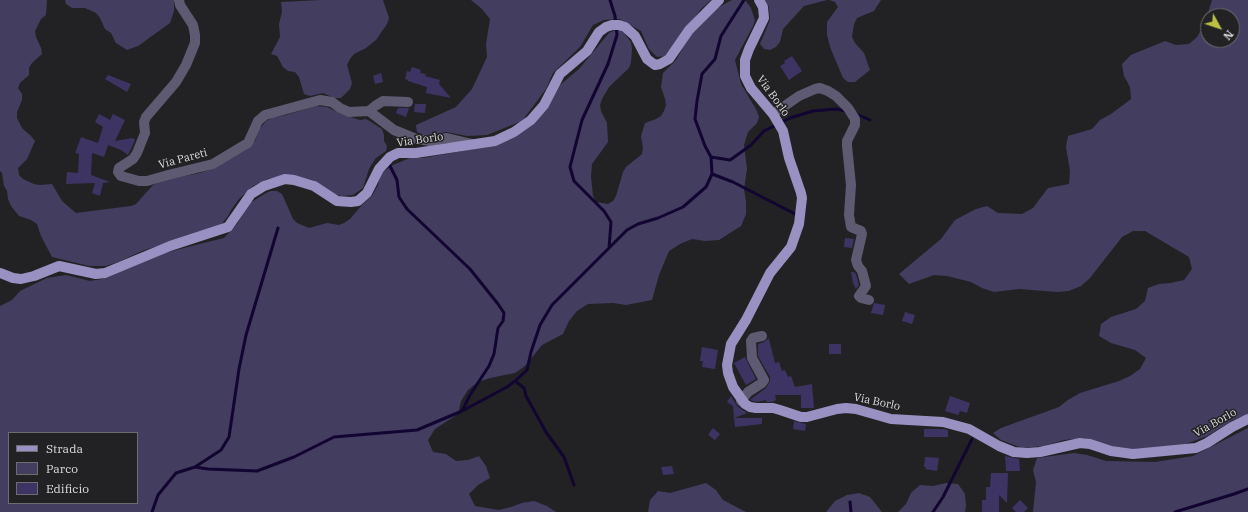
<!DOCTYPE html>
<style>
body{margin:0}
#map{position:relative;width:1248px;height:512px;overflow:hidden;background:#222224;font-family:"IBM Plex Serif",serif}
canvas{display:block}
.legend{position:absolute;left:8px;top:432px;width:130px;height:72px;box-sizing:border-box;background:#222224;border:1px solid #6d6d6f;margin:0;padding:5px 7px;list-style:none;font-size:12px;color:#dddddf}
.legend li{display:flex;align-items:center;gap:8px;height:20px}
.legend b{width:20px;border:1px solid #6d6d6f}
.north{position:absolute;left:1200px;top:8px;width:40px;height:40px;box-sizing:border-box;background:#222224;border:1px solid #6d6d6f;border-radius:50%;rotate:130deg;font-size:11px;font-weight:700;line-height:16px;text-align:center;color:#dddddf}
.north::after{content:'';display:block;margin:auto;width:14px;height:18px;background:#bbc044;clip-path:polygon(50% 0,100% 100%,50% 72%,0 100%)}
</style>
<div id="map">
<canvas width="1248" height="512"></canvas>
<ul class="legend">
<li><b style="height:5px;background:#9891c1"></b>Strada</li>
<li><b style="height:11px;background:#433d60"></b>Parco</li>
<li><b style="height:11px;background:#3e3464"></b>Edificio</li>
</ul>
<div class="north">N</div>
</div>
<script>
const context = document.querySelector('canvas').getContext('2d');
context.lineJoin = 'round';
function fill(path, color) { context.fillStyle = color; context.fill(path, 'evenodd'); }
const poly = rows => new Path2D(rows.map(r => 'M' + r).join(''));
function strokePath(path, color, width, dash) { context.strokeStyle = color; context.lineWidth = width; context.lineCap = dash ? 'butt' : 'round'; context.setLineDash(dash || []); context.stroke(path); }
function write(font, color, halo, rows, align = 'center') {
  context.font = font + ' "IBM Plex Serif",serif'; context.lineWidth = 3; context.setLineDash([]); context.textBaseline = 'middle'; context.strokeStyle = halo; context.fillStyle = color; for (const [text, x, y, turn = 0] of rows) {
    context.save(); context.translate(x, y); context.rotate((+turn || 0) * Math.PI / 180); context.textAlign = isNaN(turn) ? turn : align; if (halo) context.strokeText(text, 0, 0); context.fillText(text, 0, 0); context.restore();
  }
}
const green = poly([
 [0,0,47,0,46,15,41,19,35,31,36,37,41,48,42,54,32,63,29,68,29,75,20,83,18,88,22,94,22,100,17,112,17,118,22,128,31,136,35,141,27,159,18,168,19,175,23,179,34,184,40,185,52,184,62,201,76,213,131,206,136,204,153,185,158,183,169,179,200,173,217,167,246,150,255,141,259,130,266,121,272,118,286,115,316,106,327,107,341,114,360,120,366,119,371,122,382,129,384,135,384,141,387,146,386,151,376,158,372,164,369,169,363,188,353,195,341,196,335,194,313,180,291,175,267,179,253,186,239,199,231,210,228,216,220,226,142,251,118,262,106,266,89,266,52,257,41,236,37,224,31,220,19,216,11,206,8,199,7,191,4,186,2,173,0,171],
 [65,0,174,0,174,11,170,23,138,46,127,50,116,43,111,33,105,29,100,18,96,13,85,8,72,8,66,4],
 [320,0,383,0,389,18,387,24,376,40,366,48,354,54,350,59,347,65,352,83,350,89,341,98,334,98,323,93,310,96,304,94,299,77,295,72,288,71,283,67,277,56,271,54,280,37,279,24,282,12,281,2],
 [471,0,711,0,701,9,665,56,657,57,649,49,641,31,620,19,604,20,593,25,580,47,553,73,546,89,522,121,487,135,467,136,446,132,426,136,417,132,416,125,456,107,472,89,487,57,486,44,490,19,482,9],
 [732,0,745,0,751,8,755,20,753,26,735,60,741,84,757,111,759,117,757,123,748,132,744,145,747,169,744,189,746,201,746,214,741,226,719,240,705,241,692,239,680,244,669,251,659,275,652,300,626,305,613,303,588,304,577,311,569,321,563,334,542,345,525,366,515,373,490,378,478,382,468,390,461,401,458,414,435,429,428,440,433,452,446,454,456,461,468,460,479,456,486,466,490,478,478,485,469,494,475,506,499,510,511,507,522,503,534,501,547,506,556,512,0,512,0,306,12,300,20,291,47,278,66,275,90,281,102,279,164,253,224,238,237,224,243,213,250,203,266,193,271,191,277,191,282,194,293,219,297,223,309,228,327,223,339,225,344,223,350,219,362,205,372,196,378,185,380,177,383,172,393,165,410,158,423,158,497,145,546,110,560,85,579,69,609,33,617,29,623,32,631,42,632,49,631,62,629,68,609,87,602,99,600,105,601,111,607,123,608,142,592,164,591,177,593,196,596,202,608,204,613,201,616,196,623,172,626,167,642,154,643,148,641,136,645,123,656,119,661,116,664,111,666,105,665,99,661,87,663,73,676,60,689,37,717,8],
 [9,433,137,433,137,503,9,503],
 [765,0,827,0,804,6,783,29,780,42,776,47,770,50,764,49,760,44,770,20,769,7],
 [829,0,881,0,874,11,857,18,854,24,852,37,855,43,864,53,870,70,855,82,848,82,843,78,830,47,827,35,827,22,838,7,835,2],
 [1212,0,1248,0,1248,414,1233,420,1207,436,1183,445,1134,449,1110,446,1084,438,1064,440,1044,446,1022,448,1001,440,993,433,1001,428,1059,407,1068,400,1080,393,1119,381,1130,376,1140,369,1146,358,1135,350,1111,343,1099,336,1101,324,1111,317,1136,309,1145,301,1148,288,1159,284,1171,283,1184,280,1192,269,1189,257,1145,231,1133,231,1122,237,1090,278,1081,286,1069,291,1057,292,1019,289,994,292,982,288,971,282,947,276,934,275,909,284,899,274,941,239,955,220,976,209,987,206,998,213,1022,214,1033,208,1048,188,1069,184,1070,171,1066,147,1068,136,1092,129,1100,120,1111,114,1131,99,1130,87,1124,76,1122,64,1131,55,1165,41,1176,45,1189,44,1197,37,1205,23],
 [1208,16,1232,16,1232,40,1208,40],
 [1248,428,1248,512,1033,512,1036,482,1033,470,1037,458,1074,453,1087,455,1106,461,1155,462,1193,456],
 [706,483,716,490,723,500,746,512,648,512,650,500,658,491,670,493],
 [946,483,958,484,965,494,966,506,965,512,898,512,906,504,911,493,920,485,933,486],
 [859,493,870,497,882,512,826,512,835,501,847,495]
]);
const stream = poly([
 [854,113,870,120],
 [711,157,730,160,733,158,751,145,764,131,790,118,813,111,836,109,846,111],
 [389,164,397,180,399,197,407,209,470,269,498,304,504,313,503,321,498,328,494,354,489,366,470,395,462,411],
 [712,174,733,182,797,215],
 [609,248,611,222,604,211,574,181,570,167,582,120,608,64,617,35,615,16,610,0],
 [515,381,524,388,526,396,546,432,564,457,574,485],
 [195,467,221,450,229,437,239,369,246,335,278,228],
 [850,502,851,512],
 [152,512,158,495,176,473,195,467,208,469,257,471,294,457,334,437,417,430,462,411,507,387,515,381,527,370,531,352,540,325,552,305,627,230,638,224,658,218,683,207,706,187,712,174,711,157,705,146,695,119,697,101,702,74,715,59,721,36,744,0],
 [933,512,943,497,972,439],
 [1175,512,1234,494,1248,489]
]);
const building = poly([
 [792,56,802,71,789,80,780,66,785,63,784,61],
 [412,67,421,70,420,73,426,74,425,76,440,80,439,84,451,98,426,93,427,87,408,81,408,80,405,79,407,71,410,72],
 [381,73,383,82,375,84,373,76],
 [108,75,131,84,127,92,105,79],
 [415,104,426,104,425,113,414,112],
 [398,108,409,108,406,117,396,113],
 [99,114,110,120,113,114,125,120,115,141,133,138,135,140,128,155,121,150,108,145,104,157,92,153,91,175,110,182,103,183,100,196,92,193,95,183,66,184,67,172,78,173,79,154,75,153,81,137,98,143,103,127,95,122],
 [845,238,854,239,852,248,844,247],
 [851,272,854,272,856,274,859,285,856,289,853,283],
 [874,303,885,305,883,315,871,313],
 [905,312,915,315,912,324,902,321],
 [768,339,769,339,775,363,779,362,782,371,785,370,788,377,791,376,795,387,812,384,814,408,801,408,801,395,775,395,776,400,772,402,766,402,766,400,757,402,750,400,766,388,770,381,770,377,758,356,758,344,764,342],
 [829,344,841,344,841,354,829,354],
 [702,347,718,350,715,369,702,367,703,361,700,361],
 [745,357,756,379,746,385,734,363],
 [731,396,737,406,747,413,734,418,733,406,727,402],
 [950,396,970,403,967,413,960,411,958,415,945,411],
 [734,418,762,418,762,424,735,427],
 [794,421,806,424,805,431,793,429],
 [713,428,720,434,715,440,708,435],
 [924,429,943,429,948,430,948,437,924,437],
 [1005,456,1019,459,1020,471,1006,471],
 [925,457,939,458,937,471,925,469,926,467,924,467],
 [672,466,674,474,663,475,661,467],
 [991,473,1008,473,1007,503,999,495,999,512,982,512,982,500,986,500,986,487,990,487],
 [1020,500,1028,508,1024,512,1016,512,1012,508]
]);
const minor = poly([
 [179,0,180,5,193,25,195,35,195,43,186,65,176,82,146,117,144,122,145,133,137,153,133,159,119,168,118,172,121,176,139,181,147,181,168,175,213,164,248,143,258,121,265,115,320,100,332,102,340,108,349,112,369,111,394,130,416,139,430,141,447,138,472,144],
 [369,111,375,106,383,101,408,102],
 [773,114,799,96,815,89,820,88,828,91,836,96,848,108,855,119,855,125,847,141,847,146,851,185,849,215,851,227,861,231,862,234,856,260,858,266,862,271,866,286,859,296,861,298,869,300],
 [741,401,748,392,762,383,764,380,752,358,751,341,753,338,762,336]
]);
const major = poly([
 [759,0,763,7,764,18,749,49,745,60,745,76,751,88,773,114,783,131,789,158,801,193,802,198,799,224,791,247,770,273,746,320,731,344,727,365,728,373,733,387,745,404,750,407,756,408,773,408,780,410,801,417,807,417,837,409,846,408,856,409,891,419,943,422,969,429,999,446,1014,452,1027,453,1040,452,1080,443,1090,444,1111,451,1133,454,1196,448,1207,443,1232,427,1248,419],
 [0,273,13,278,21,279,34,276,59,266,96,274,105,273,170,246,228,227,251,194,264,186,285,179,294,180,314,186,337,201,351,202,358,201,367,193,379,169,390,157,398,153,416,153,495,141,514,132,531,120,544,105,560,74,587,51,599,32,606,27,612,25,619,25,625,27,635,36,647,59,655,65,660,64,669,59,689,30,719,0]
]);
const streetNames = [
 ["Via Borlo",773,96,54],
 ["Via Borlo",420,140,-8],
 ["Via Pareti",183,159,-15],
 ["Via Borlo",877,402,12],
 ["Via Borlo",1215,423,-29]
];
fill(green, '#433d60');
strokePath(stream, '#130531', 3);
fill(building, '#3e3464');
strokePath(minor, '#5d5a71', 10);
strokePath(major, '#9891c1', 10);
write('11px', '#dddddf', '#222224', streetNames);
</script>
